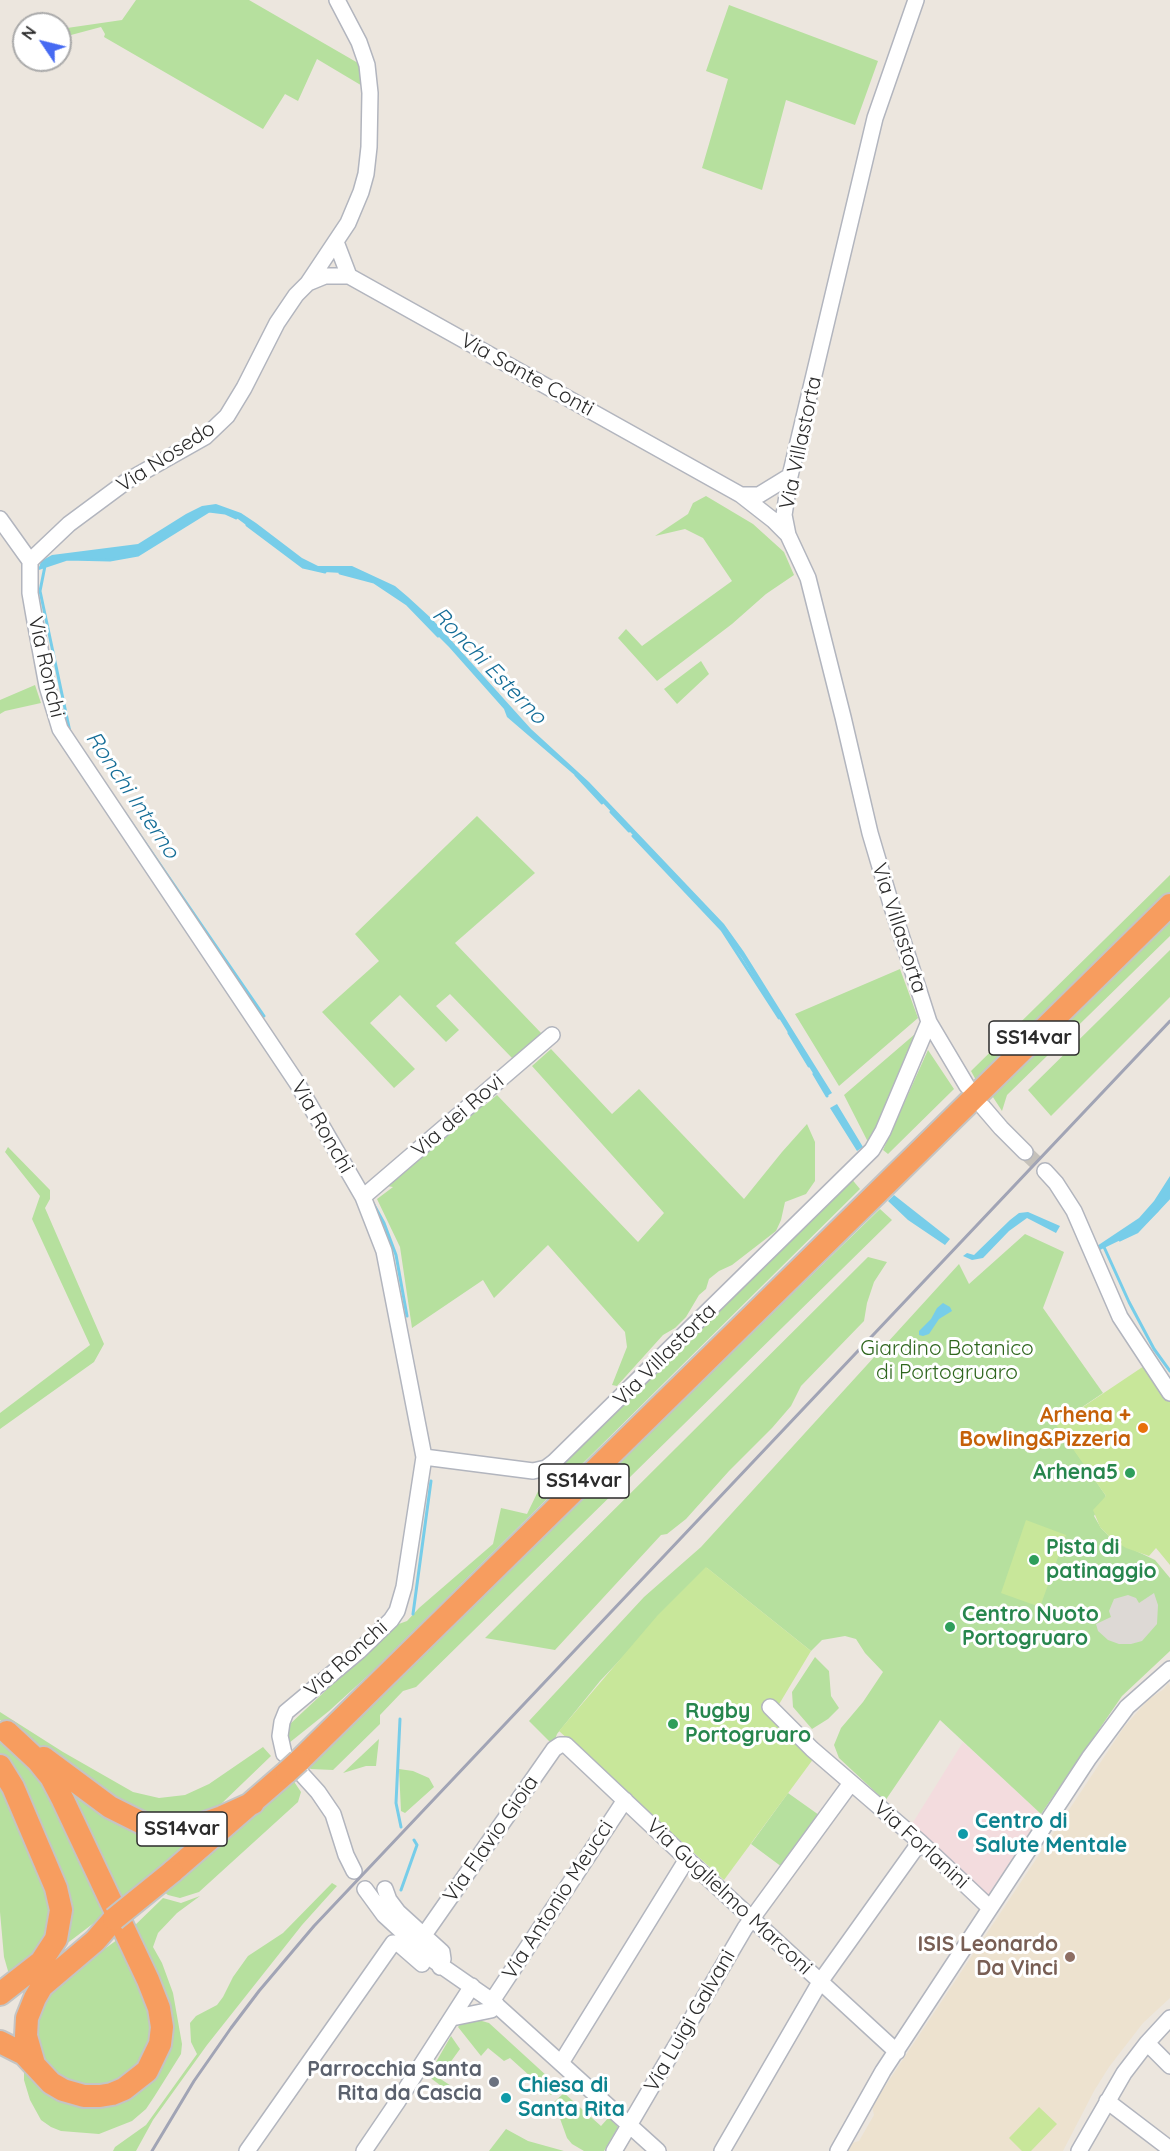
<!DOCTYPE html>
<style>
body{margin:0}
#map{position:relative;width:1170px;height:2151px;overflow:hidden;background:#ece6de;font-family:Quicksand,sans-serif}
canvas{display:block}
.north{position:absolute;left:12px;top:12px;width:60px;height:60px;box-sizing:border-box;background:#fff;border:2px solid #aaa;border-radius:50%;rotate:305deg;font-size:16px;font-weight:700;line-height:24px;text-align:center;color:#2b2b2b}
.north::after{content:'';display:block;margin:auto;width:21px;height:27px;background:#466af2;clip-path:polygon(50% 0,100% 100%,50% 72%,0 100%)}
</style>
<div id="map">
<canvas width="1170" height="2151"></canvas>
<div class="north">N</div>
</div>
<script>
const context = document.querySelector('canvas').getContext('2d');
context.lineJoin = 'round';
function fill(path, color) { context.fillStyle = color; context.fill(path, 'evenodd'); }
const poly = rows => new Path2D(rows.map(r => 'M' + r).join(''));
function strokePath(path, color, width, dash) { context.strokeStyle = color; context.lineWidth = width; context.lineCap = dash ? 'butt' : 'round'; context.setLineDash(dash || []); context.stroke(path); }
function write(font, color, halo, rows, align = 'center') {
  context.font = font + ' Quicksand,sans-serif'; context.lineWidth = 6; context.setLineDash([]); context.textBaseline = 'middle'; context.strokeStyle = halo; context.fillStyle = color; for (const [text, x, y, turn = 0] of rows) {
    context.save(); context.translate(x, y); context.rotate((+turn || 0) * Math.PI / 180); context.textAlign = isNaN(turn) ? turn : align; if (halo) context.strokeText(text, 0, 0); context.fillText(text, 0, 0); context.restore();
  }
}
const education = poly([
 [1168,1683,1170,1686,1170,1998,1143,2023,1109,2067,1094,2091,1063,2151,848,2151,852,2143,859,2141,874,2115,872,2106,1124,1727,1149,1699,1164,1689]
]);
const medical = poly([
 [963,1742,1041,1814,987,1897,912,1824]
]);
const green = poly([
 [136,0,249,0,358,63,364,87,317,59,298,101,285,94,263,129,104,37,105,34,101,27,71,35,60,33,67,28,122,20],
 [729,5,878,61,855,125,786,100,762,190,702,168,728,79,706,71],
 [706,496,753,524,784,552,794,575,766,594,732,624,657,681,618,638,626,629,642,646,732,581,703,538,685,529,655,536,688,514,693,503],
 [701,661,709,674,677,704,664,689],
 [35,685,41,703,5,711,0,714,0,700],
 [477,816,535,873,455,943,542,1034,513,1059,450,994,436,1006,459,1030,446,1042,400,995,370,1023,415,1069,394,1088,322,1012,379,961,355,934],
 [1170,875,1170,894,977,1082,971,1071],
 [1170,913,1170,936,1007,1095,1002,1111,989,1091],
 [1170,950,1170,997,1051,1116,1028,1090],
 [900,969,918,1018,839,1086,795,1014],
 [915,1034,883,1117,869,1144,844,1095],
 [551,1049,612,1114,639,1089,744,1199,782,1152,807,1124,815,1142,815,1181,806,1194,785,1202,781,1220,776,1231,732,1265,719,1271,709,1279,706,1289,699,1295,686,1317,675,1328,663,1335,617,1386,612,1385,627,1347,625,1332,548,1245,494,1298,483,1280,412,1328,400,1247,377,1199,393,1187,387,1186,484,1100,484,1106,497,1095,638,1242,664,1213,532,1066],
 [928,1050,954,1089,888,1154,883,1150],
 [8,1147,50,1190,50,1199,45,1208,104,1344,94,1362,0,1429,0,1413,90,1345,32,1219,40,1196,5,1152],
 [850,1177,860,1189,374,1670,329,1711,289,1743,288,1732,290,1724,396,1625,407,1621,419,1608,493,1544,501,1508,527,1514,543,1481],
 [880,1209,892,1220,416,1687,403,1691,380,1715,380,1724,333,1770,311,1769,305,1766],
 [1025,1234,1064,1252,1043,1308,1103,1393,1057,1424,1106,1496,1094,1516,1101,1528,1113,1540,1155,1560,1170,1578,1170,1651,1122,1696,1041,1814,940,1720,885,1801,839,1758,834,1745,841,1728,863,1702,883,1672,865,1653,856,1639,845,1636,822,1640,811,1651,707,1568,600,1681,557,1734,553,1745,529,1721,644,1597,701,1547,959,1264,969,1284],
 [868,1257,887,1262,874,1282,867,1303,864,1321,801,1386,791,1406,772,1428,729,1471,686,1519,667,1534,661,1535,555,1650,485,1638],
 [815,1657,829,1671,831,1696,839,1708,828,1719,812,1729,793,1707,792,1692],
 [0,1712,63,1752,133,1792,159,1798,185,1795,209,1784,263,1747,271,1756,219,1806,196,1818,180,1822,133,1814,0,1720],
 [0,1735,37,1769,107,1913,61,1948,65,1938,0,1758],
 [379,1739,376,1766,366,1766,343,1773],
 [399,1769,413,1771,429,1778,434,1787,405,1813,401,1811],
 [58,1774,130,1823,207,1830,118,1903],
 [289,1774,301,1792,298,1802,199,1892,180,1898,168,1895,160,1889],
 [0,1777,54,1906,51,1936,10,1978,4,1957,0,1912],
 [788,1793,819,1815,782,1867,751,1844],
 [332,1883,337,1886,302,1925,207,2045,153,2120,136,2151,113,2151,115,2147,146,2125,197,2054,191,2042,190,2023,196,2016,217,2005,223,1997,233,1977,248,1956,283,1933],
 [200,1896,177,1913,158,1933,153,1947,162,1963,173,1993,182,2044,181,2054,154,2097,146,2109,132,2121,99,2134,61,2131,51,2127,41,2120,30,2100,24,2080,24,2066,75,2103,162,2063,130,1930,163,1898,181,1903],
 [121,1937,155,2029,145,2061,119,2084,83,2089,55,2073,45,2062,35,2037,36,2022,42,2002,59,1982],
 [463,2021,482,2021,489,2023,559,2087,551,2095,510,2058,504,2061,488,2048,481,2056,458,2027],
 [451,2036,460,2049,439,2078,462,2093,457,2098,428,2076],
 [564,2093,601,2126,609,2117,618,2127,604,2151,584,2151,572,2144,567,2138,554,2102],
 [506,2129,528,2141,564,2151,489,2151]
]);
const pitch = poly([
 [1144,1366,1170,1401,1170,1565,1156,1548,1149,1556,1126,1548,1113,1540,1100,1527,1093,1510,1106,1496,1056,1425],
 [1026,1520,1066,1535,1040,1607,1001,1593],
 [706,1567,811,1651,772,1716,814,1758,724,1880,559,1731,657,1616],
 [1039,2107,1057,2124,1031,2151,1022,2151,1009,2138]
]);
const plaza = poly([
 [1154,1593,1158,1605,1157,1624,1142,1641,1131,1644,1119,1644,1108,1640,1098,1631,1096,1624,1111,1617,1109,1611,1114,1599,1128,1595,1136,1598,1139,1603]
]);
const water = poly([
 [216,504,241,513,256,523,302,558,318,566,352,566,395,586,408,597,432,619,531,729,589,782,724,924,744,952,832,1093,827,1096,742,958,722,930,585,784,507,717,504,709,449,647,407,605,375,582,342,573,324,572,303,567,238,519,225,513,209,511,138,555,110,560,67,559,39,568,41,561,52,555,138,544,186,514,202,506],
 [837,1104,863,1147,857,1151,830,1108],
 [1170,1176,1170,1197,1158,1212,1137,1232,1100,1250,1097,1246,1139,1218,1154,1201],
 [894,1195,950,1239,945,1245,908,1220,888,1201],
 [1028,1212,1060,1226,1056,1233,1027,1218,1009,1231,983,1258,972,1260,963,1256,967,1253,974,1255,1010,1220,1019,1213],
 [943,1303,950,1307,952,1311,939,1319,929,1334,923,1336,919,1335,919,1331,931,1319,937,1308]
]);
const stream = poly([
 [247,525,303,567,325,572],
 [45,566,40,591,70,732],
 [34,570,67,559,110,560,138,555,209,511,225,513,236,518],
 [340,573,374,582,407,604,438,636],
 [576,775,602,803],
 [124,812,264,1016],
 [611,812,629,831],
 [633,836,722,930,779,1018],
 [789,1033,809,1066],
 [814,1074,827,1096],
 [373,1203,384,1223,396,1255,407,1316],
 [1120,1240,1137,1232,1170,1197],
 [1104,1247,1129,1302,1154,1349,1170,1371],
 [413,1614,431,1481],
 [400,1719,396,1803,401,1827],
 [401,1890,417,1845,414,1840]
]);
const minorTunnel = poly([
 [1025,1152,1045,1171]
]);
const minor = poly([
 [916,0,875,118,790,476,784,515,788,535,808,578,843,717,870,833,891,904,929,1022,967,1086],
 [336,242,349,276],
 [308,283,325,276,349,276,741,495,773,520,788,535],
 [741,495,759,495,790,476],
 [0,519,30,561,30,593,34,616,47,686,60,729,297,1083,363,1197,384,1251,424,1457,404,1587,397,1611,391,1620,359,1651,286,1712,282,1722,280,1736,284,1754],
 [30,561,69,524,127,481,205,437,227,416,244,388,277,323,296,295,308,283,348,223,361,192,366,174,369,147,370,93,367,65,359,42,337,0],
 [983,1107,1001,1128,1025,1152],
 [1045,1171,1056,1183,1074,1211,1120,1317,1170,1393],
 [363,1197,552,1035],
 [424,1457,533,1471,546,1468,554,1462,872,1150,883,1131,929,1022],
 [770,1707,812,1749,920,1842,990,1908],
 [299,1771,318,1792,333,1814,346,1855,354,1871],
 [365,1889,384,1915,433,1960,492,2001,658,2151],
 [385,1889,389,1900,398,1912,442,1952,443,1959,440,1967],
 [424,1935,554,1749,560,1745,566,1745,687,1859,897,2052],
 [492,2001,625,1800],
 [452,2018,491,2010,497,2005],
 [1147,2043,1170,2066],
 [561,2063,687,1859],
 [1107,2101,1170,2149],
 [247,2151,393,1943,399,1944,422,1964],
 [364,2151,398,2101,472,1986],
 [614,2151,745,1928,851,1783],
 [722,2151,820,1982,920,1842],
 [838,2151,883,2071,1089,1758,1127,1707,1170,1669],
 [1079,2151,1124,2073,1147,2043,1170,2018]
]);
const highway = poly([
 [44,1758,110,1807,152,1828,175,1830,191,1828,222,1817,253,1803],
 [299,1761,1170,905],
 [0,1766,13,1787,56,1888,61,1910,56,1939,41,1962,0,1994],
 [172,1872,287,1772],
 [0,2042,24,2054,51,2083,63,2090,84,2096,100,2096,112,2094,124,2089,147,2071,160,2044,162,2027,159,2008,148,1980,63,1800,51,1777,38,1761,7,1732],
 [34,2064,26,2036,27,2018,35,1998,42,1986,95,1941,114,1919]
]);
const rail = poly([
 [152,2151,194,2081,231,2028,259,1991,314,1926,1170,1021]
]);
const highwayBridge = poly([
 [287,1772,299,1761],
 [114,1919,172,1872]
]);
const markers = [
 [1143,1428,6,"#e8710a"],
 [1130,1473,6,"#2e9e5b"],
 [1034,1560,6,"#2e9e5b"],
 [950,1627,6,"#2e9e5b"],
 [673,1724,6,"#2e9e5b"],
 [963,1834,6,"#0f9aa8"],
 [1070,1957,6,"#8d6e63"],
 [494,2082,6,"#6b7280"],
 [506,2098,6,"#0f9aa8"]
];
const shields = [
 [1034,1038,90],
 [584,1481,90],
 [182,1829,90]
];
const shieldNames = [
 ["SS14var",1034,1038],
 ["SS14var",584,1481],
 ["SS14var",182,1829]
];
const streetNames = [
 ["Via Sante Conti",527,375,29],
 ["Via Villastorta",801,443,-78],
 ["Via Nosedo",166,457,-33],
 ["Via Ronchi",46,667,77],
 ["Via Villastorta",899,928,72],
 ["Via dei Rovi",458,1116,-41],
 ["Via Ronchi",322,1127,60],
 ["Via Villastorta",665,1355,-45],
 ["Via Ronchi",346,1659,-42],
 ["Via Flavio Gioia",491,1839,-55],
 ["Via Forlanini",921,1845,42],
 ["Via Guglielmo Marconi",729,1897,43],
 ["Via Antonio Meucci",558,1900,-57],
 ["Via Luigi Galvani",690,2021,-60]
];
const parkNames = [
 ["Giardino Botanico",947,1349],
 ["di Portogruaro",947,1373]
];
const foodNames = [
 ["Arhena +",1131,1416],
 ["Bowling&Pizzeria",1131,1440]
];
const leisureNames = [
 ["Arhena5",1118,1473,"right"],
 ["Pista di",1046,1548],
 ["patinaggio",1046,1572],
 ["Centro Nuoto",962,1615],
 ["Portogruaro",962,1639],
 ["Rugby",685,1712],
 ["Portogruaro",685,1736]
];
const cultureNames = [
 ["Centro di",975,1822],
 ["Salute Mentale",975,1846],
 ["Chiesa di",518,2086],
 ["Santa Rita",518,2110]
];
const educationNames = [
 ["ISIS Leonardo",1058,1945],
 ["Da Vinci",1058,1969]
];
const worshipNames = [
 ["Parrocchia Santa",482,2070],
 ["Rita da Cascia",482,2094]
];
const waterNames = [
 ["Ronchi Esterno",489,666,46],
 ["Ronchi Interno",132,795,56]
];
fill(education, '#ede2cf');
fill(medical, '#f3dcde');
fill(green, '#b6e09e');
fill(pitch, '#c8e79a');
fill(plaza, '#ddd9d5');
fill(water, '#77cde9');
strokePath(stream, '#77cde9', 3);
strokePath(minorTunnel, '#c5c1ba', 15, [15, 8]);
strokePath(minor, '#b2b5be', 18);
strokePath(highway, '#c4c4c4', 26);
strokePath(minor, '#fff', 15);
strokePath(highway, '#f79d5f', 22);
strokePath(rail, '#a1a4b5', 3);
strokePath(highwayBridge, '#c4c4c4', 26, []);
strokePath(highwayBridge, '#f79d5f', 22);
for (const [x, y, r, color] of markers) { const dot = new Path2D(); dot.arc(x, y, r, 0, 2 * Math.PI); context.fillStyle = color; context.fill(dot); strokePath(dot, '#fff', 2); }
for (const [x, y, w] of shields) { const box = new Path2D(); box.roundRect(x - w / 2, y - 17, w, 34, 4.5); context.fillStyle = '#fff'; context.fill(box); strokePath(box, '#2b2b2b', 1.5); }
write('bold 20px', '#2b2b2b', null, shieldNames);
write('21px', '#2b2b2b', '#fff', streetNames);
write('21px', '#2f661e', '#fff', parkNames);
write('bold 21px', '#c56008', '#fff', foodNames, 'right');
write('bold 21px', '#27864d', '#fff', leisureNames, 'left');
write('bold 21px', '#0d838f', '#fff', cultureNames, 'left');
write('bold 21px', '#785e54', '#fff', educationNames, 'right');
write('bold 21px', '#5b616d', '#fff', worshipNames, 'right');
write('italic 22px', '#146d97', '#fff', waterNames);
</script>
